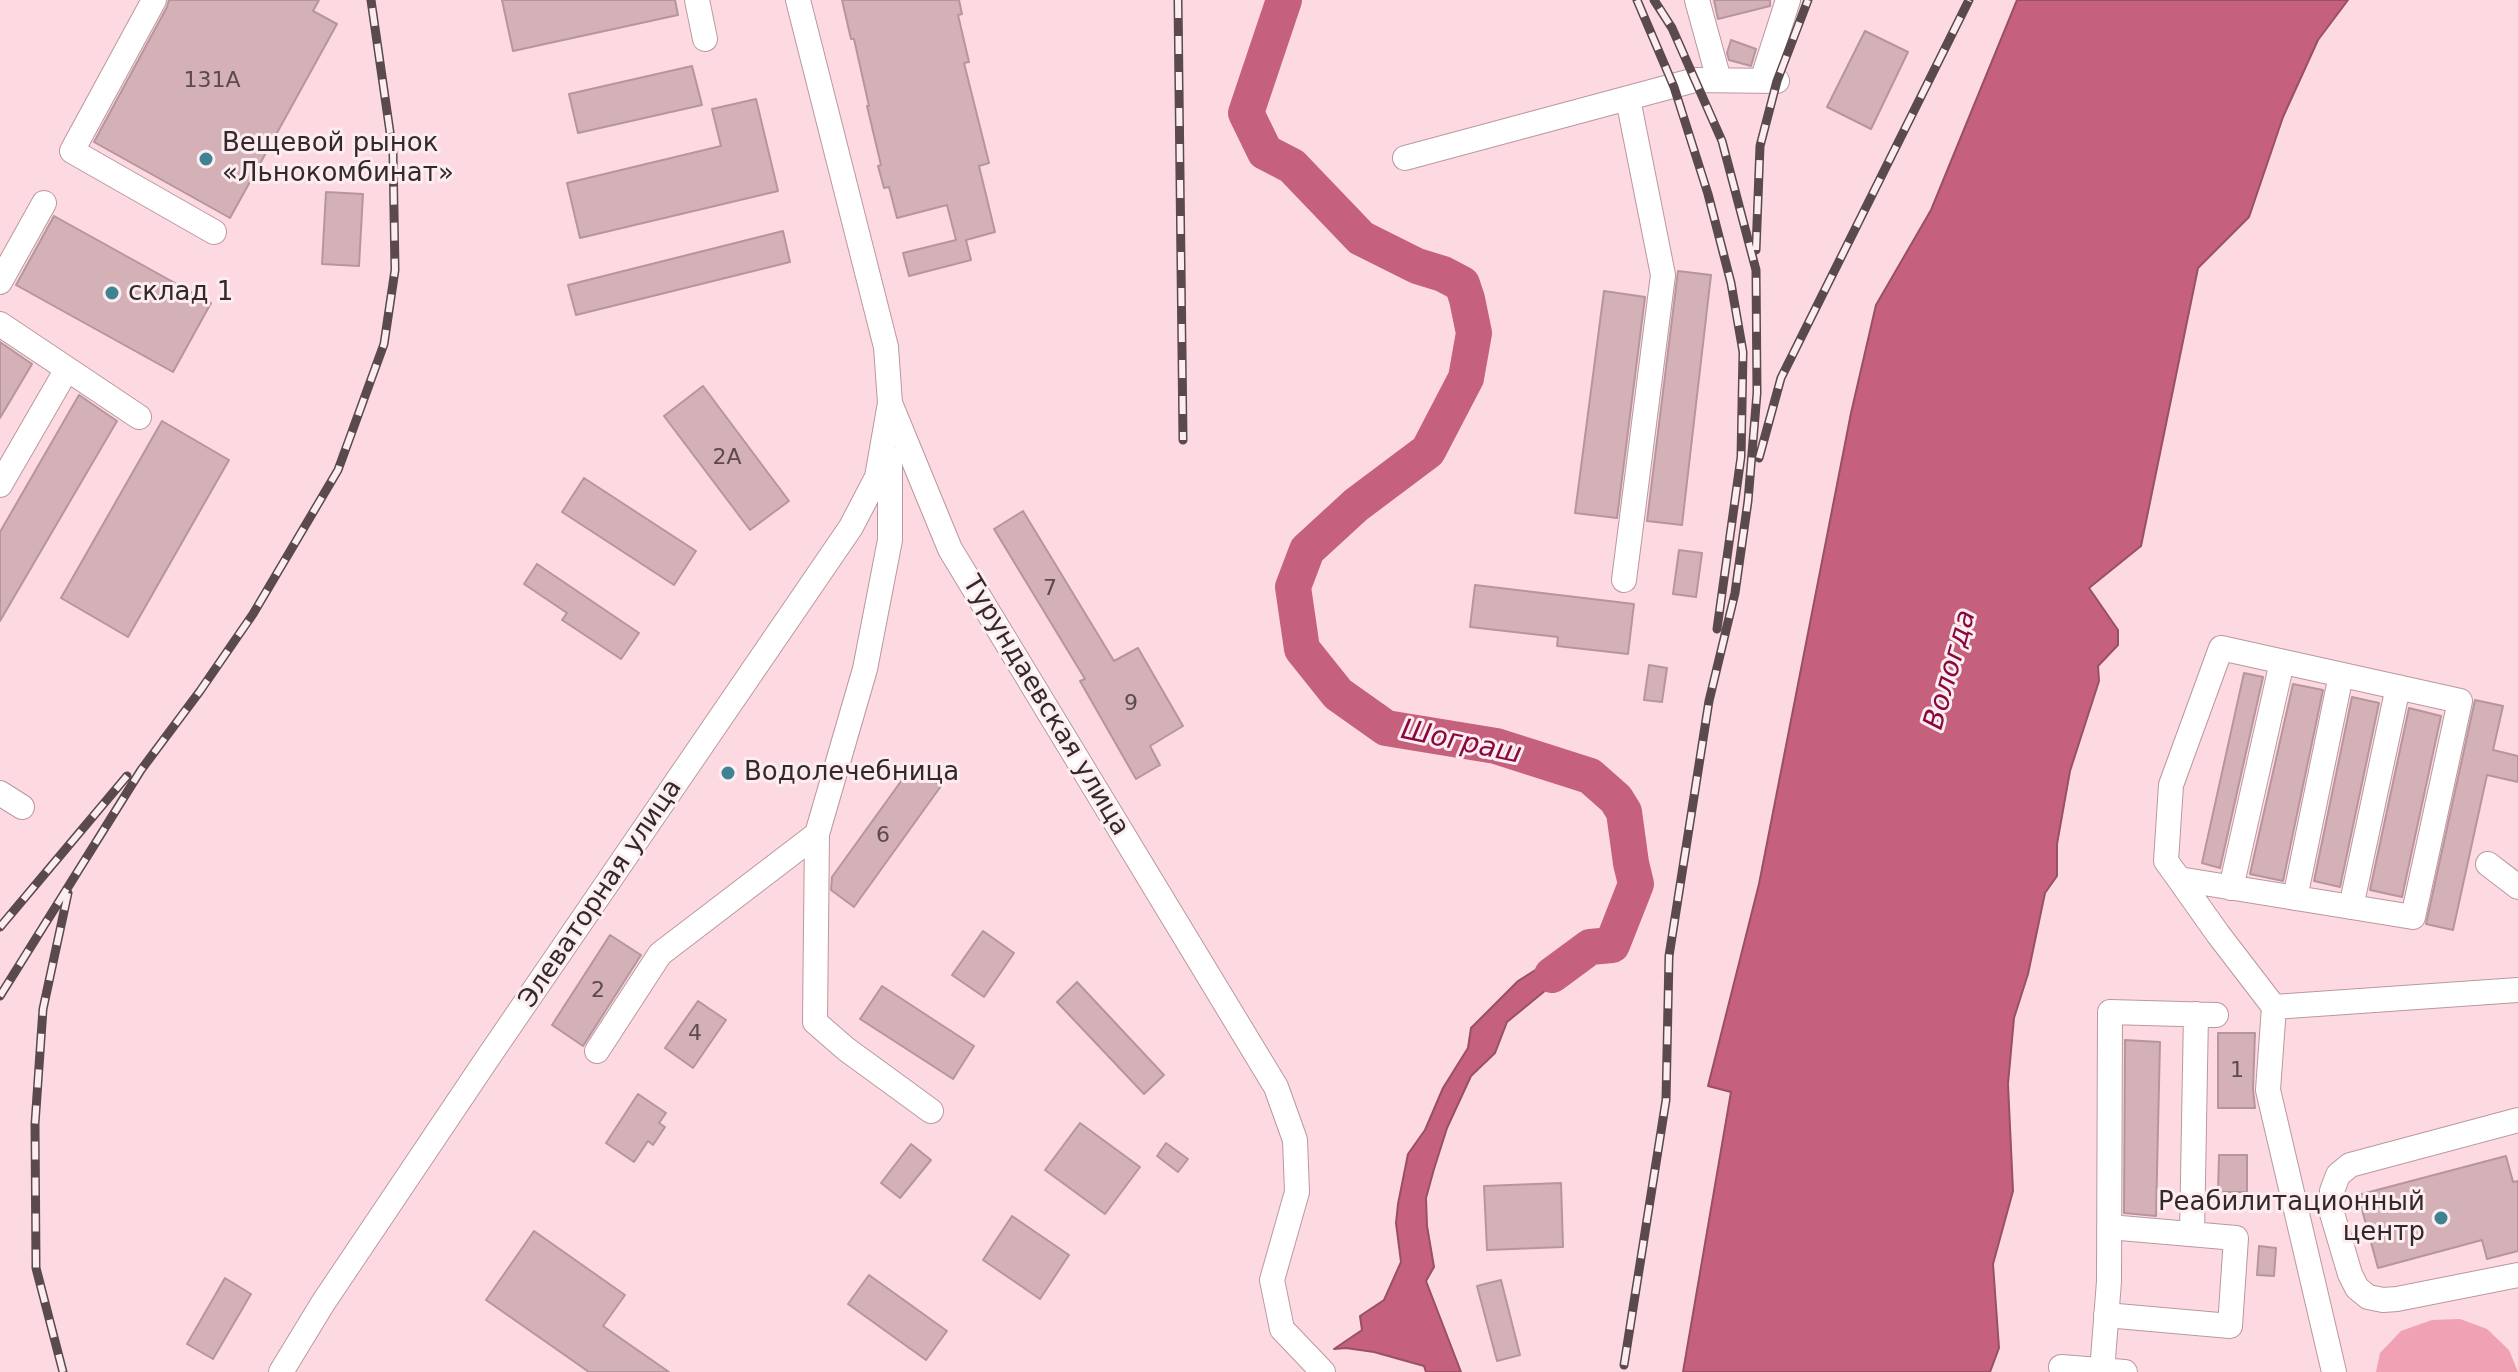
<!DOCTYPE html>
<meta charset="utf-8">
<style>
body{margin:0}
canvas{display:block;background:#fddae1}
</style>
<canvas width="2518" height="1372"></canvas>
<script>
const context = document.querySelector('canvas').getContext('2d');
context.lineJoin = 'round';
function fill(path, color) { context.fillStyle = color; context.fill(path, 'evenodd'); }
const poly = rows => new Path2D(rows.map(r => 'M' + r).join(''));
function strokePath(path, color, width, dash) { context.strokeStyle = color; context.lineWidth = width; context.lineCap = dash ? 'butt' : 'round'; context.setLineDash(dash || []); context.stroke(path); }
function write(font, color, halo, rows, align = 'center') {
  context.font = font + ' "DejaVu Sans",sans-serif'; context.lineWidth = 6; context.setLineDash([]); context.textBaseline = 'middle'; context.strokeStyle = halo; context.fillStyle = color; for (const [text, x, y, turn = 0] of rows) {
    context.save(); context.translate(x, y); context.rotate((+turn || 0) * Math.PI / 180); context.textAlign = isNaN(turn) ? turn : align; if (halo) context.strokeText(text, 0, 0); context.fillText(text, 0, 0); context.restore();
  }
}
const green = poly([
 [2460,1319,2487,1329,2509,1350,2518,1372,2376,1372,2380,1353,2401,1331,2432,1320]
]);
const water = poly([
 [2017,0,2348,0,2318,40,2283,117,2249,217,2198,268,2141,546,2089,588,2118,630,2118,645,2098,666,2099,681,2070,771,2057,844,2057,876,2045,893,2028,974,2014,1018,2008,1084,2013,1191,1993,1264,1999,1348,1990,1372,1683,1372,1731,1092,1708,1086,1759,884,1851,413,1876,305,1931,210,2017,0],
 [1590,947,1574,967,1507,1022,1495,1053,1471,1076,1447,1128,1434,1169,1426,1198,1427,1226,1434,1267,1426,1281,1461,1372,1426,1372,1424,1366,1374,1352,1346,1348,1334,1349,1362,1330,1360,1316,1384,1300,1401,1262,1396,1223,1398,1204,1408,1154,1425,1130,1443,1088,1468,1048,1471,1028,1518,981,1559,955,1590,947]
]);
const river = poly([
 [1284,0,1246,113,1265,152,1292,166,1361,238,1417,266,1443,274,1462,284,1467,299,1474,333,1466,378,1428,451,1356,505,1307,550,1293,587,1302,649,1338,694,1386,728,1496,746,1590,776,1616,799,1624,812,1631,863,1636,884,1612,945,1590,947,1552,975]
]);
const building = poly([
 [169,0,319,0,313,11,337,24,230,218,94,142,167,7,169,0],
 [502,0,675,0,678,15,513,51,502,0],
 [842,0,959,0,962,14,958,15,969,62,964,63,989,163,979,166,995,232,966,240,971,260,909,276,903,253,956,240,947,205,897,218,889,187,884,188,878,166,881,165,867,106,869,106,854,39,851,39,842,0],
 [1714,0,1770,0,1770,6,1718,19,1714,0],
 [1865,31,1908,52,1871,129,1827,107,1865,31],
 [1731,40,1756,49,1751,66,1729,60,1727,53,1731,40],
 [692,66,702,105,578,133,569,94,692,66],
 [756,99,778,191,580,238,567,183,721,146,712,109,756,99],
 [326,192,363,194,359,266,322,264,326,192],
 [54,216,211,303,173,372,16,285,54,216],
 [783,231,790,262,576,315,568,285,783,231],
 [1678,271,1711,275,1682,525,1647,521,1678,271],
 [1604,291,1645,297,1617,518,1575,513,1604,291],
 [0,342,32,364,0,418,0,342],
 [703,386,789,501,750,530,664,416,703,386],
 [79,395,117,421,0,621,0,532,79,395],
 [162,421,229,460,128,637,61,598,162,421],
 [584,478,696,551,674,585,562,512,584,478],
 [1023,511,1114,661,1138,648,1183,726,1150,746,1160,765,1136,779,1080,681,1085,679,994,529,1023,511],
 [1679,550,1702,553,1696,597,1673,594,1679,550],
 [537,564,639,633,621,659,562,620,567,613,524,584,537,564],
 [1475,585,1634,604,1628,654,1557,646,1558,637,1470,627,1475,585],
 [1649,665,1667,668,1662,702,1644,700,1649,665],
 [2244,673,2263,677,2220,868,2202,863,2244,673],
 [2293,684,2323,690,2283,881,2250,874,2293,684],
 [2352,697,2379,703,2340,887,2314,881,2352,697],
 [2475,700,2503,706,2493,750,2518,756,2518,782,2487,775,2453,930,2426,924,2475,700],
 [2409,708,2441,716,2402,897,2370,890,2409,708],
 [912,766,941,786,854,907,831,890,832,877,912,766],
 [983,931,1014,953,984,997,952,975,983,931],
 [610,935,641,955,583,1046,552,1025,610,935],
 [1077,982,1164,1075,1144,1094,1057,1002,1077,982],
 [882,986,974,1046,953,1079,860,1019,882,986],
 [698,1001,726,1020,693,1068,665,1048,698,1001],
 [2218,1033,2255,1033,2253,1089,2255,1108,2218,1108,2218,1033],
 [2125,1040,2160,1042,2156,1216,2124,1213,2125,1040],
 [638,1094,666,1113,659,1123,665,1127,653,1145,648,1141,634,1162,606,1143,638,1094],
 [1080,1123,1140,1167,1105,1214,1045,1170,1080,1123],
 [1166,1143,1188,1159,1178,1172,1157,1156,1166,1143],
 [911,1144,931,1160,900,1198,881,1183,911,1144],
 [2219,1155,2247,1155,2247,1192,2218,1192,2219,1155],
 [2506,1156,2513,1182,2518,1181,2518,1251,2487,1259,2482,1240,2378,1268,2358,1195,2506,1156],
 [1561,1183,1563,1247,1487,1250,1484,1186,1561,1183],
 [1012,1216,1069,1255,1040,1299,983,1260,1012,1216],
 [534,1231,625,1295,603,1326,669,1372,589,1372,486,1300,534,1231],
 [2259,1246,2276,1248,2274,1276,2257,1275,2259,1246],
 [869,1275,947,1331,926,1360,848,1304,869,1275],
 [225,1278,251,1294,213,1359,187,1344,225,1278],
 [1501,1280,1520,1355,1497,1361,1477,1286,1501,1280]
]);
const minor = poly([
 [154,0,72,151,214,232],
 [697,0,705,39],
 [798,0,886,347,890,403,950,549,1276,1087,1295,1140,1297,1192,1272,1280,1282,1329,1323,1372],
 [1697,0,1719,80],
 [1762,81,1788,0],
 [1405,158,1695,80,1777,81],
 [0,282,44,203],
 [0,324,139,417],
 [890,458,890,540,865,669,817,834,815,1022,846,1049,931,1111],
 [0,485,67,369],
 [1624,580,1663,275,1628,99],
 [0,793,22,807],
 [2488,864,2518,887],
 [2179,879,2413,917,2460,701,2221,648,2171,785,2166,861,2179,879,2218,934,2274,1007],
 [2231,888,2282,662],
 [2295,898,2341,675],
 [2351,907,2398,687],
 [2274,1007,2268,1090,2334,1372],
 [2274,1007,2518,990],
 [597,1051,660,954,817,834],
 [2518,1120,2350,1165,2338,1175,2332,1191,2331,1210,2350,1274,2357,1288,2368,1297,2383,1300,2397,1299,2518,1275],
 [2192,1234,2196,1014],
 [2106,1315,2230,1326,2236,1238,2109,1227],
 [2061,1367,2125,1372],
 [281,1372,323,1303,487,1059,851,527,877,477,890,403],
 [2102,1372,2109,1281,2110,1012,2216,1015]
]);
const rail = poly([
 [1178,0,1183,440],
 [1637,0,1674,87,1708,194,1731,283,1743,352,1741,457,1717,629],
 [1756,250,1760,146,1777,81,1808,0],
 [1759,458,1781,378,1969,0],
 [0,927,127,776],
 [0,996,141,770,200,691,253,614,338,470,384,344,395,270,393,153,371,0],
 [1624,1365,1666,1100,1669,956,1709,701,1735,593,1748,501,1757,393,1756,270,1722,141,1672,28,1654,0],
 [63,1372,36,1268,35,1124,43,1009,68,893]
]);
const markers = [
 [206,159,8,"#3f8291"],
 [112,293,8,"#3f8291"],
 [728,773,8,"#3f8291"],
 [2441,1218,8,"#3f8291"]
];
const numberNames = [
 ["131А",212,81],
 ["2А",727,458],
 ["7",1050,589],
 ["9",1131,704],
 ["6",883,836],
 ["2",598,991],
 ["4",695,1034],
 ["1",2237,1071]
];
const poiNames = [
 ["Вещевой рынок",222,144],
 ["«Льнокомбинат»",222,174],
 ["склад 1",128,293],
 ["Водолечебница",744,773],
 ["Реабилитационный",2425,1203,"right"],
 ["центр",2425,1233,"right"]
];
const streetNames = [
 ["Турундаевская улица",1045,706,59],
 ["Элеваторная улица",601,894,-56]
];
const waterNames = [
 ["Вологда",1951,670,-74],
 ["Шограш",1461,743,12]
];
fill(green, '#f0a1b3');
fill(water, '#c5617c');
strokePath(water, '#9a5064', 2);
strokePath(river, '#c5617c', 36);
fill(building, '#d3b1b7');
strokePath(building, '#b7959c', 2);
strokePath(minor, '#ba989f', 26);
strokePath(minor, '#fff', 24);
strokePath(rail, '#5a494d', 9);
strokePath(rail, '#fcedf0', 6, [18]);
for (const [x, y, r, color] of markers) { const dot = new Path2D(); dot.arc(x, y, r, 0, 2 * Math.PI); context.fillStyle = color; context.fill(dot); strokePath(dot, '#fcedf0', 3); }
write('22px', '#5c4a4e', null, numberNames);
write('26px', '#35282b', '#fcedf0', poiNames, 'left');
write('26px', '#35282b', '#fcedf0', streetNames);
write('italic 28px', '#89073f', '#fcedf0', waterNames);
</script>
